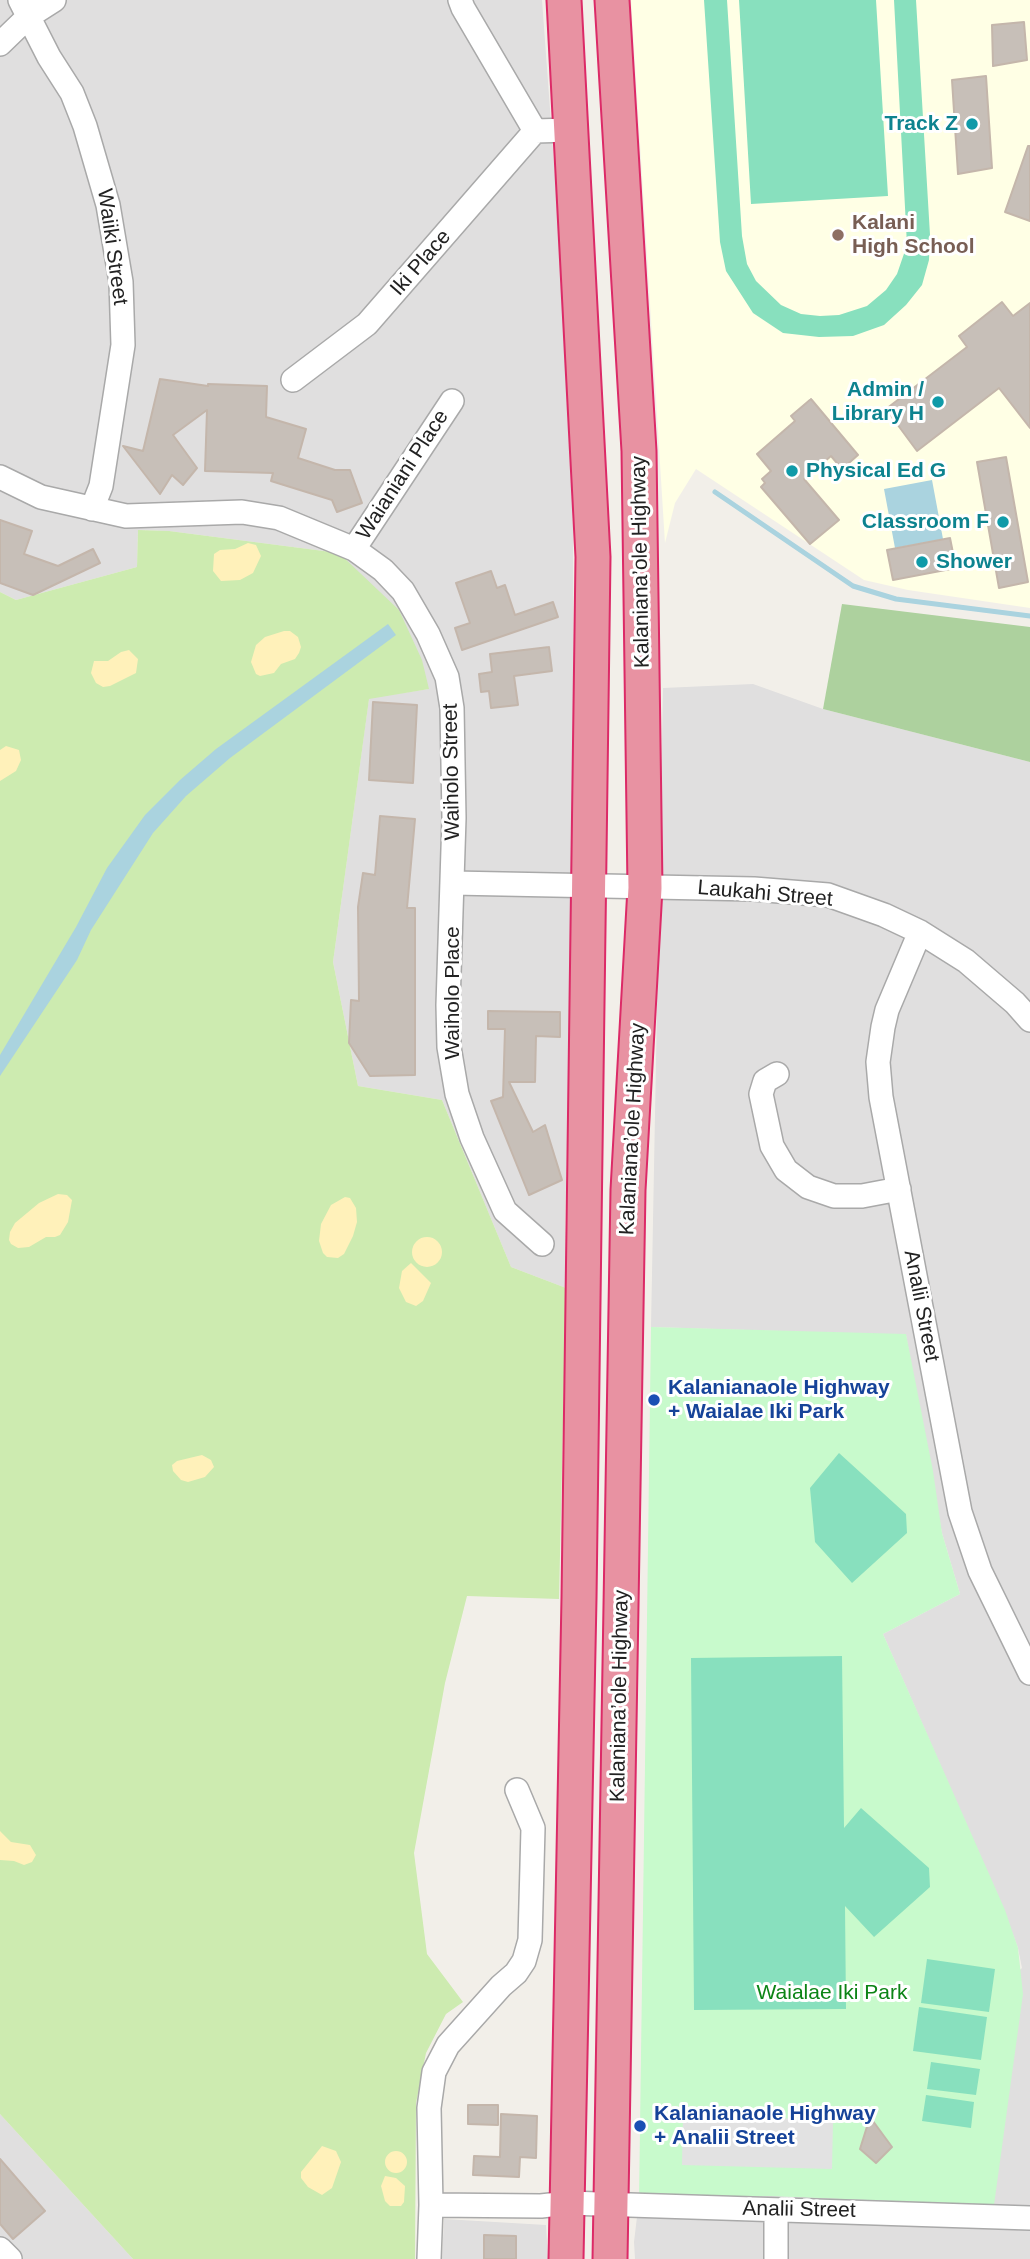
<!DOCTYPE html>
<meta charset="utf-8">
<style>
body{margin:0}
canvas{display:block;background:#f2efe9}
</style>
<canvas width="1030" height="2259"></canvas>
<script>
const context = document.querySelector('canvas').getContext('2d');
context.lineJoin = 'round';
function fill(path, color) { context.fillStyle = color; context.fill(path, 'evenodd'); }
const poly = rows => new Path2D(rows.map(r => 'M' + r).join(''));
function strokePath(path, color, width, dash) { context.strokeStyle = color; context.lineWidth = width; context.lineCap = dash ? 'butt' : 'round'; context.setLineDash(dash || []); context.stroke(path); }
function write(font, color, halo, rows, align = 'center') {
  context.font = font + ' Helvetica,sans-serif'; context.lineWidth = 6; context.setLineDash([]); context.textBaseline = 'middle'; context.strokeStyle = halo; context.fillStyle = color; for (const [text, x, y, turn = 0] of rows) {
    context.save(); context.translate(x, y); context.rotate((+turn || 0) * Math.PI / 180); context.textAlign = isNaN(turn) ? turn : align; if (halo) context.strokeText(text, 0, 0); context.fillText(text, 0, 0); context.restore();
  }
}
const residential = poly([
 [0,0,542,0,557,205,573,527,574,853,565,1224,566,1288,511,1267,442,1100,358,1086,333,962,369,698,429,689,339,553,169,531,138,530,137,567,16,600,0,592],
 [753,684,823,709,1030,762,1030,2259,635,2259,634,2242,639,2200,770,2196,1022,1968,1018,1948,1004,1910,883,1634,960,1594,942,1533,906,1335,651,1327,663,688],
 [0,2114,133,2259,0,2259],
 [444,2219,546,2225,548,2259,442,2259]
]);
const education = poly([
 [631,0,1030,0,1030,608,908,590,864,580,696,469,675,503,665,543]
]);
const grass = poly([
 [138,530,169,531,339,553,399,610,422,660,429,689,369,699,333,962,358,1086,442,1100,511,1267,566,1288,559,1599,467,1596,445,1683,414,1853,427,1954,463,2002,446,2014,426,2053,416,2103,415,2259,133,2259,0,2114,0,592,16,600,137,567]
]);
const forest = poly([
 [842,604,1030,627,1030,762,823,709]
]);
const sand = poly([
 [248,543,256,545,261,556,253,573,240,580,221,581,213,571,214,554,220,550,235,549],
 [284,631,290,631,298,637,301,647,299,653,295,659,281,664,274,673,260,676,256,674,251,662,256,645,265,637],
 [129,650,138,659,136,673,110,686,103,687,96,683,91,673,94,661,108,661,121,652],
 [6,746,19,750,21,760,16,771,0,781,0,750],
 [58,1194,67,1195,72,1200,68,1222,60,1235,55,1237,46,1237,29,1247,18,1248,11,1244,9,1240,10,1232,15,1223,39,1203],
 [345,1197,350,1198,356,1208,357,1222,353,1236,344,1254,338,1258,327,1257,323,1253,319,1241,321,1224,331,1205],
 '412 1252a15 15 0 1 1 30 0a15 15 0 1 1-30 0Z',
 [411,1263,431,1283,423,1301,416,1306,406,1302,399,1288,402,1271],
 [202,1455,211,1460,214,1467,205,1477,188,1482,181,1480,173,1471,172,1465,177,1461],
 [0,1831,11,1842,30,1845,36,1855,32,1862,24,1865,14,1861,0,1860],
 [322,2146,336,2151,341,2162,332,2188,322,2195,308,2187,301,2178,301,2172],
 '385 2162a11 11 0 1 1 22 0a11 11 0 1 1-22 0Z',
 [385,2176,396,2178,405,2186,404,2202,401,2206,390,2206,385,2201,381,2186]
]);
const park = poly([
 [651,1327,906,1334,933,1471,942,1533,960,1594,883,1634,1005,1910,1018,1948,1023,1994,994,2205,770,2196,639,2200]
]);
const pitch = poly([
 [704,0,727,0,742,236,747,264,756,281,781,305,801,314,820,316,839,315,867,306,886,290,897,274,907,245,894,0,916,0,930,235,929,260,922,285,906,305,884,325,853,336,819,337,783,333,753,313,726,271,720,242],
 [739,0,876,0,888,196,751,204],
 [839,1453,906,1514,907,1533,852,1583,815,1542,810,1488],
 [842,1656,844,1828,861,1808,929,1868,930,1887,874,1937,845,1906,846,2009,694,2010,691,1658],
 [927,1959,995,1969,989,2012,921,2003],
 [919,2007,987,2017,981,2060,913,2051],
 [931,2062,980,2069,976,2095,927,2089],
 [926,2095,974,2102,971,2128,922,2121]
]);
const parking = poly([
 [683,2115,833,2120,832,2169,682,2165]
]);
const water = poly([
 [932,480,943,539,895,548,884,489],
 [388,624,396,635,230,758,186,796,153,833,91,930,77,960,0,1076,0,1055,76,927,107,868,145,815,180,780,216,749]
]);
const stream = poly([
 [715,492,853,586,896,599,1030,616]
]);
const building = poly([
 [1024,22,1027,60,993,66,992,25,1024,22],
 [986,76,992,168,958,174,952,80,986,76],
 [1028,146,1030,146,1030,221,1005,212,1028,146],
 [1002,302,1013,316,1030,303,1030,428,999,388,917,451,886,409,967,347,959,336,1002,302],
 [160,379,208,386,208,384,267,386,266,417,306,429,298,458,335,470,350,470,362,503,337,512,332,500,271,481,273,473,205,471,207,410,173,435,197,468,183,485,172,475,160,494,123,446,143,451,160,379],
 [811,399,858,455,842,469,831,456,804,479,839,520,810,544,761,487,765,483,762,479,771,471,757,454,795,421,791,416,811,399],
 [1006,457,1028,582,999,588,977,462,1006,457],
 [0,520,32,531,24,554,58,566,93,549,100,563,33,595,0,583,0,520],
 [950,538,956,568,893,580,887,550,950,538],
 [491,571,497,588,505,585,515,615,553,602,558,617,462,650,455,628,470,623,456,583,491,571],
 [549,647,552,671,514,676,518,705,491,708,489,691,481,692,479,674,492,672,490,654,549,647],
 [373,702,417,705,413,783,369,780,373,702],
 [380,816,415,819,407,908,415,908,415,1075,370,1076,349,1043,351,1000,359,1001,358,907,363,873,375,875,380,816],
 [488,1011,560,1012,560,1037,536,1036,535,1082,509,1082,533,1132,545,1125,562,1180,529,1195,491,1101,503,1097,505,1029,488,1029,488,1011],
 [468,2105,498,2105,498,2125,468,2124,468,2105],
 [501,2114,537,2116,536,2158,520,2157,519,2177,473,2175,474,2156,500,2157,501,2114],
 [870,2117,892,2147,876,2163,860,2149,870,2117],
 [0,2159,45,2211,13,2239,0,2224,0,2159],
 [484,2235,516,2236,516,2259,484,2259,484,2235]
]);
const minor = poly([
 [20,0,49,57,72,93,85,126,108,205,121,282,123,345,101,486,92,509],
 [460,0,463,8,535,131],
 [0,44,29,16,54,0],
 [293,380,367,324,535,131,570,130],
 [0,477,41,497,126,516,242,512,279,518,354,549,383,570,403,591,428,634,447,677,452,708,454,818,448,1005,449,1047,457,1094,472,1138,505,1211,542,1244],
 [354,549,452,401],
 [453,883,754,889,828,895,884,915,920,932,966,961,1015,1003,1030,1020],
 [920,932,887,1010,883,1027,878,1062,881,1097,960,1512,980,1571,1030,1673],
 [777,1074,765,1081,761,1094,772,1146,786,1170,808,1187,834,1196,862,1196,899,1189],
 [431,2205,541,2206,568,2203,1030,2218],
 [776,2210,776,2259],
 [0,2249,10,2259],
 [429,2259,431,2205,429,2108,434,2072,448,2045,501,1986,516,1973,524,1961,530,1940,533,1828,517,1790]
]);
const highway = poly([
 [564,0,593,557,579,1598,566,2259],
 [610,2259,628,1190,645,888,639,451,612,0]
]);
const markers = [
 [972,124,7,"#0f9aa8"],
 [838,235,7,"#8d6e63"],
 [938,402,7,"#0f9aa8"],
 [792,471,7,"#0f9aa8"],
 [1003,522,7,"#0f9aa8"],
 [922,562,7,"#0f9aa8"],
 [654,1400,7,"#1a4fb4"],
 [640,2126,7,"#1a4fb4"]
];
const cultureNames = [
 ["Track Z",958,124],
 ["Admin /",924,390],
 ["Library H",924,414],
 ["Physical Ed G",806,471,"left"],
 ["Classroom F",989,522],
 ["Shower",936,562,"left"]
];
const educationNames = [
 ["Kalani",852,223],
 ["High School",852,247]
];
const streetNames = [
 ["Waiiki Street",112,247,82],
 ["Iki Place",421,263,-49],
 ["Waianiani Place",403,475,-57],
 ["Kalaniana’ole Highway",641,562,-91],
 ["Waiholo Street",452,772,-91],
 ["Laukahi Street",765,894,5],
 ["Waiholo Place",453,993,-90],
 ["Kalaniana’ole Highway",633,1129,-87],
 ["Analii Street",921,1306,79],
 ["Kalaniana’ole Highway",620,1696,-89],
 ["Analii Street",799,2210,1]
];
const transitNames = [
 ["Kalanianaole Highway",668,1388],
 ["+ Waialae Iki Park",668,1412],
 ["Kalanianaole Highway",654,2114],
 ["+ Analii Street",654,2138]
];
const parkNames = [
 ["Waialae Iki Park",832,1993]
];
fill(residential, '#e0dfdf');
fill(education, '#ffffe5');
fill(grass, '#cdebb0');
fill(forest, '#add19e');
fill(sand, '#fff1ba');
fill(park, '#c8facc');
fill(pitch, '#88e0be');
fill(parking, '#e2e2e2');
fill(water, '#aad3df');
strokePath(stream, '#aad3df', 5);
fill(building, '#c7bfb8');
strokePath(building, '#c4b6ab', 2);
strokePath(minor, '#a9a9a9', 26);
strokePath(highway, '#dc2a67', 37);
strokePath(minor, '#fff', 23);
strokePath(highway, '#e892a2', 33);
for (const [x, y, r, color] of markers) { const dot = new Path2D(); dot.arc(x, y, r, 0, 2 * Math.PI); context.fillStyle = color; context.fill(dot); strokePath(dot, '#fff', 2.5); }
write('bold 21px', '#0d838f', '#fff', cultureNames, 'right');
write('bold 21px', '#785e54', '#fff', educationNames, 'left');
write('21px', '#222', '#fff', streetNames);
write('bold 21px', '#164399', '#fff', transitNames, 'left');
write('21px', '#0c8416', '#fff', parkNames);
</script>
